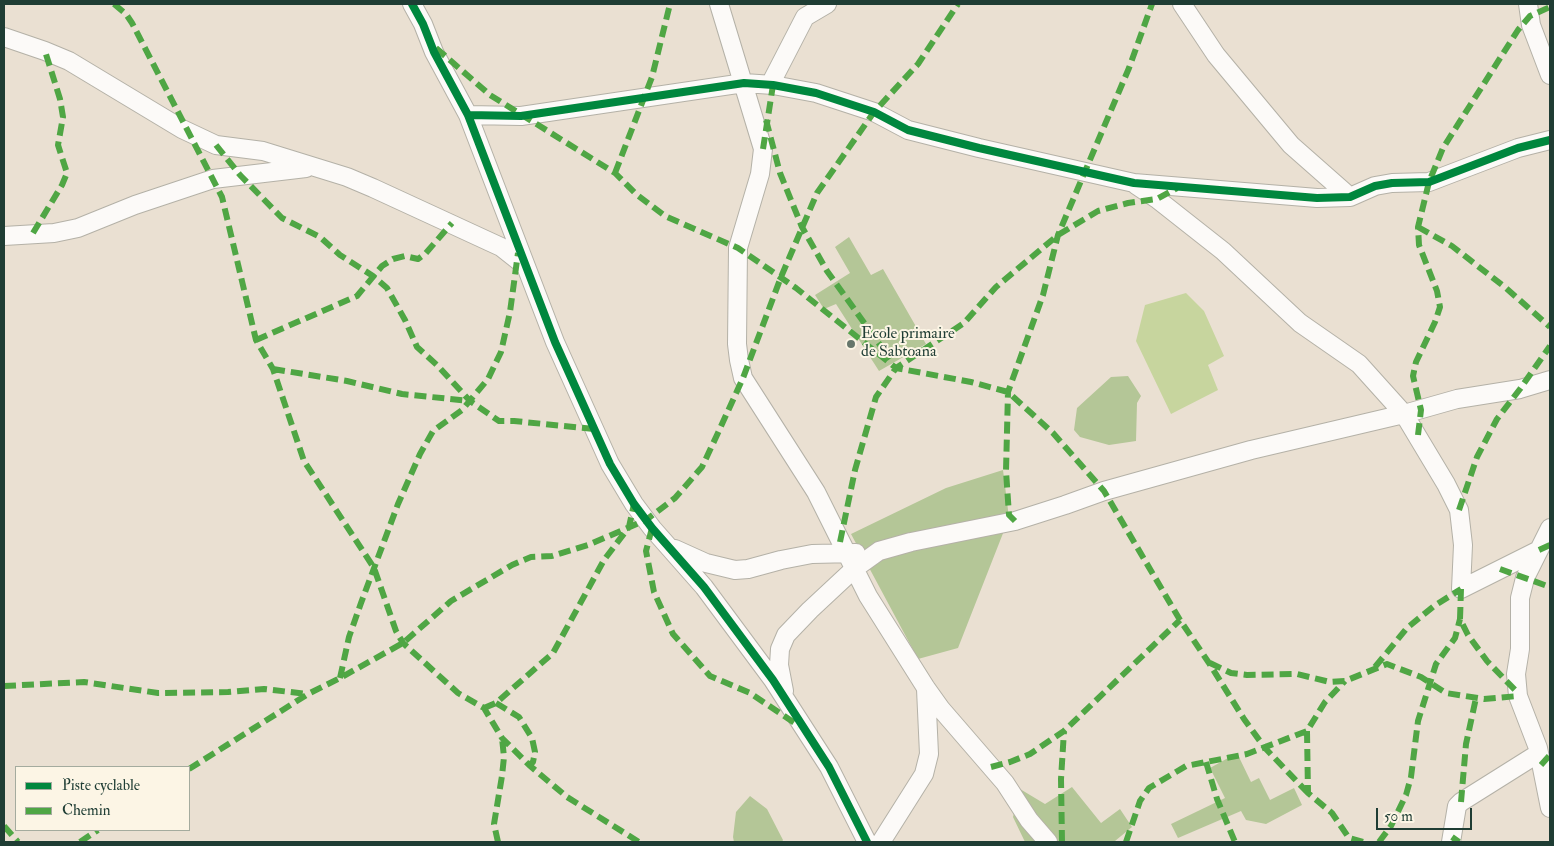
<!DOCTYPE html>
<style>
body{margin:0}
#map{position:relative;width:1554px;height:846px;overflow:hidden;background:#eae0d2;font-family:"IM FELL Double Pica",serif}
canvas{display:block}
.frame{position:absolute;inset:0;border:5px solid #1f3d34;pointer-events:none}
.legend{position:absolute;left:15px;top:766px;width:175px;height:65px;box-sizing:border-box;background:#fcf5e5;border:1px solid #a4ab9e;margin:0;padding:6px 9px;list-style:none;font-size:15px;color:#1f3d34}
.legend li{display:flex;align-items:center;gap:10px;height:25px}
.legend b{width:25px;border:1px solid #a4ab9e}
.scale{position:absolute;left:1376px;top:808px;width:96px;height:22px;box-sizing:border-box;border:2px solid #1f3d34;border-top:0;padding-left:6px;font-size:15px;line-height:18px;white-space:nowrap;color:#1f3d34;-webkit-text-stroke:4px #fcf5e5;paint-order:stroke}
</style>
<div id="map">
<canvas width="1554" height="846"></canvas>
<div class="frame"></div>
<ul class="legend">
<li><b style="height:6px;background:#00873e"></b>Piste cyclable</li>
<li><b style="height:6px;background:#4fa644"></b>Chemin</li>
</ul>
<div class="scale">50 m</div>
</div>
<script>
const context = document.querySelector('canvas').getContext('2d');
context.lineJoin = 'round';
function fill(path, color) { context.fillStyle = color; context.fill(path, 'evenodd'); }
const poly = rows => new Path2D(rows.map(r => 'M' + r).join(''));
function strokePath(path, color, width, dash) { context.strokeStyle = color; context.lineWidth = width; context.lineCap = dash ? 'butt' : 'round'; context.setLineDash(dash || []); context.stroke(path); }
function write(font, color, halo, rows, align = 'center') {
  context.font = font + ' "IM FELL Double Pica",serif'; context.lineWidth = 4; context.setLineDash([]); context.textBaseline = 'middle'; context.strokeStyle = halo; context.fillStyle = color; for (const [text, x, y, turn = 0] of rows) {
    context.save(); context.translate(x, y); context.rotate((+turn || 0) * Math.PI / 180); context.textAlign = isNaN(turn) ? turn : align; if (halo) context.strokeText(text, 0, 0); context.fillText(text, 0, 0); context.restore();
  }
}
const green = poly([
 [1186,293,1204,311,1224,356,1208,365,1218,390,1171,414,1136,341,1145,305]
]);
const forest = poly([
 [849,237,871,275,883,269,926,344,879,371,836,304,824,309,815,295,850,273,835,247],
 [1128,376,1141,396,1137,403,1136,441,1109,445,1080,437,1074,430,1077,408,1111,377],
 [1003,470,1009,518,958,648,918,659,851,534,946,488],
 [1237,753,1251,782,1259,778,1270,800,1294,788,1302,805,1266,824,1246,820,1241,811,1178,838,1171,824,1225,798,1210,768],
 [1072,787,1101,823,1120,809,1132,827,1115,841,1115,842,1025,842,1013,817,1020,789,1045,804],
 [750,796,767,809,783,840,782,842,734,842,733,837,736,812]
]);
const minor = poly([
 [412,4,423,24,434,52,468,115,555,342,610,464,634,504,652,528,704,587,773,680,829,767,867,842],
 [719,4,763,149,760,174,738,248,737,344,739,360,743,378,816,492,868,596,926,688,941,709,1005,783,1029,820,1048,842],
 [1182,4,1216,55,1291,145,1350,197],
 [1528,4,1531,25,1550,75],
 [4,37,45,51,69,61,182,129,216,145,263,151,347,177,373,188,501,247,525,266],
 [773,85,773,79,805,17,827,4],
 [468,115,521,116,744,83,773,85,816,93,874,112,908,130,979,148,1134,183,1317,198,1350,197,1375,186,1392,183,1429,182,1518,148,1550,140],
 [1136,185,1157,199,1223,251,1300,323,1359,364,1404,414,1446,484,1459,510,1463,545,1461,589,1539,550],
 [4,236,54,233,78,228,135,205,213,179,306,168],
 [1550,528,1525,578,1520,598,1520,649,1516,674,1518,696,1538,748,1550,808],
 [675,549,706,563,735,570,748,569,781,560,812,554,856,553],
 [784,691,779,665,780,649,786,635,810,610,854,569,879,551,911,542,1015,521,1065,505,1104,491,1251,450,1404,414,1457,399,1520,389,1550,380],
 [881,842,924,774,929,754,926,689],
 [1451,842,1457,806,1461,802,1539,753]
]);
const quiet = poly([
 [114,4,126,14,132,23,222,197,256,340,273,369,304,461,374,568,396,631,403,643,458,693,484,708,502,738,529,765,567,797,639,842],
 [436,48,490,95,615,173,636,194,665,216,738,248,770,270,796,288,896,368,971,382,1008,392,1053,433,1104,491,1180,620,1209,663,1244,719,1265,748,1308,793],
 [766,120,780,173,802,227,827,271,890,359],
 [216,145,240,175,282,218,320,237,340,255,373,276,387,288,405,320,417,347,438,366,470,401,499,421,514,421,594,429],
 [763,149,773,85],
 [615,173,652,77,670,4],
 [1418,227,1452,246,1506,288,1550,327],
 [33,233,62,185,67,173,58,145,63,117,60,99,45,51],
 [256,340,357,296,382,266,393,259,405,256,418,259,425,254,452,223],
 [273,369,347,381,402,394,470,401],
 [1418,435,1421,410,1413,376,1416,362,1435,322,1440,307,1437,291,1419,245,1418,227,1429,182,1443,148,1518,30,1530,16,1550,7],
 [1459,510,1477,457,1497,419,1520,389,1550,346],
 [1015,521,1009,515,1006,471,1008,392,1043,295,1058,235,1129,68,1152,4],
 [652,528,646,551,654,592,673,634,710,676,750,693,799,726],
 [840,542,855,470,876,397,896,368,964,323,996,287,1058,235,1098,211,1128,203,1157,199,1177,188],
 [1539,550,1550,545],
 [1500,569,1550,587],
 [1461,589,1460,619,1468,635,1487,661,1517,692],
 [1210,663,1231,673,1247,675,1297,674,1330,682,1345,681,1387,664,1421,677,1446,693,1484,699,1518,696],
 [1375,667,1407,628,1434,606,1461,589],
 [340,678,349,637,361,603,398,504,420,454,433,431,462,410,488,379,501,352,510,312,518,253],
 [4,686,84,682,158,693,228,692,264,689,308,694],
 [496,703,519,717,532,738,535,752,533,762,529,765],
 [484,708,496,703,553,653,604,560,629,527,634,504],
 [1307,731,1308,793,1332,813,1349,838,1363,842],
 [1206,762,1217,799,1235,842],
 [1541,765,1550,755],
 [991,767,1010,762,1030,754,1064,731,1180,620],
 [189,769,308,694,340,678,403,643,451,601,512,565,531,557,552,556,588,545,646,520,675,498,702,467,717,435,743,378,781,277,817,193,874,112,918,64,958,4],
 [1461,802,1466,744,1476,698],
 [4,826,18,842],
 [1452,837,1459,842],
 [80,842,98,830],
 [498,842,494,824,502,776,504,757,502,738],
 [1062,842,1061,779,1064,731],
 [1126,842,1140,801,1149,788,1186,766,1247,754,1307,731,1325,702,1345,681],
 [1379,842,1391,826,1406,795,1411,777,1418,721,1436,664,1455,638,1460,619]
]);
const cycleway = poly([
 [412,4,423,24,434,52,468,115,555,342,610,464,634,504,652,528,704,587,773,680,829,767,867,842],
 [468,115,521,116,744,83,773,85,816,93,874,112,908,130,979,148,1134,183,1317,198,1350,197,1375,186,1392,183,1429,182,1518,148,1550,140]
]);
const markers = [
 [851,344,5,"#66766b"]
];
const poiNames = [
 ["Ecole primaire",861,335],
 ["de Sabtoana",861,353]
];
fill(green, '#c7d59e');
fill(forest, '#b4c697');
strokePath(minor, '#b4b1a7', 20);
strokePath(minor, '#fcfaf8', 18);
strokePath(quiet, '#4fa644', 6, [12, 6]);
strokePath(cycleway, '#00873e', 8);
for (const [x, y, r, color] of markers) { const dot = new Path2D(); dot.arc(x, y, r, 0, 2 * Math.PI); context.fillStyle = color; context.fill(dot); strokePath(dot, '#fcf5e5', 2); }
write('16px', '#1f3d34', '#fcf5e5', poiNames, 'left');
</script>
